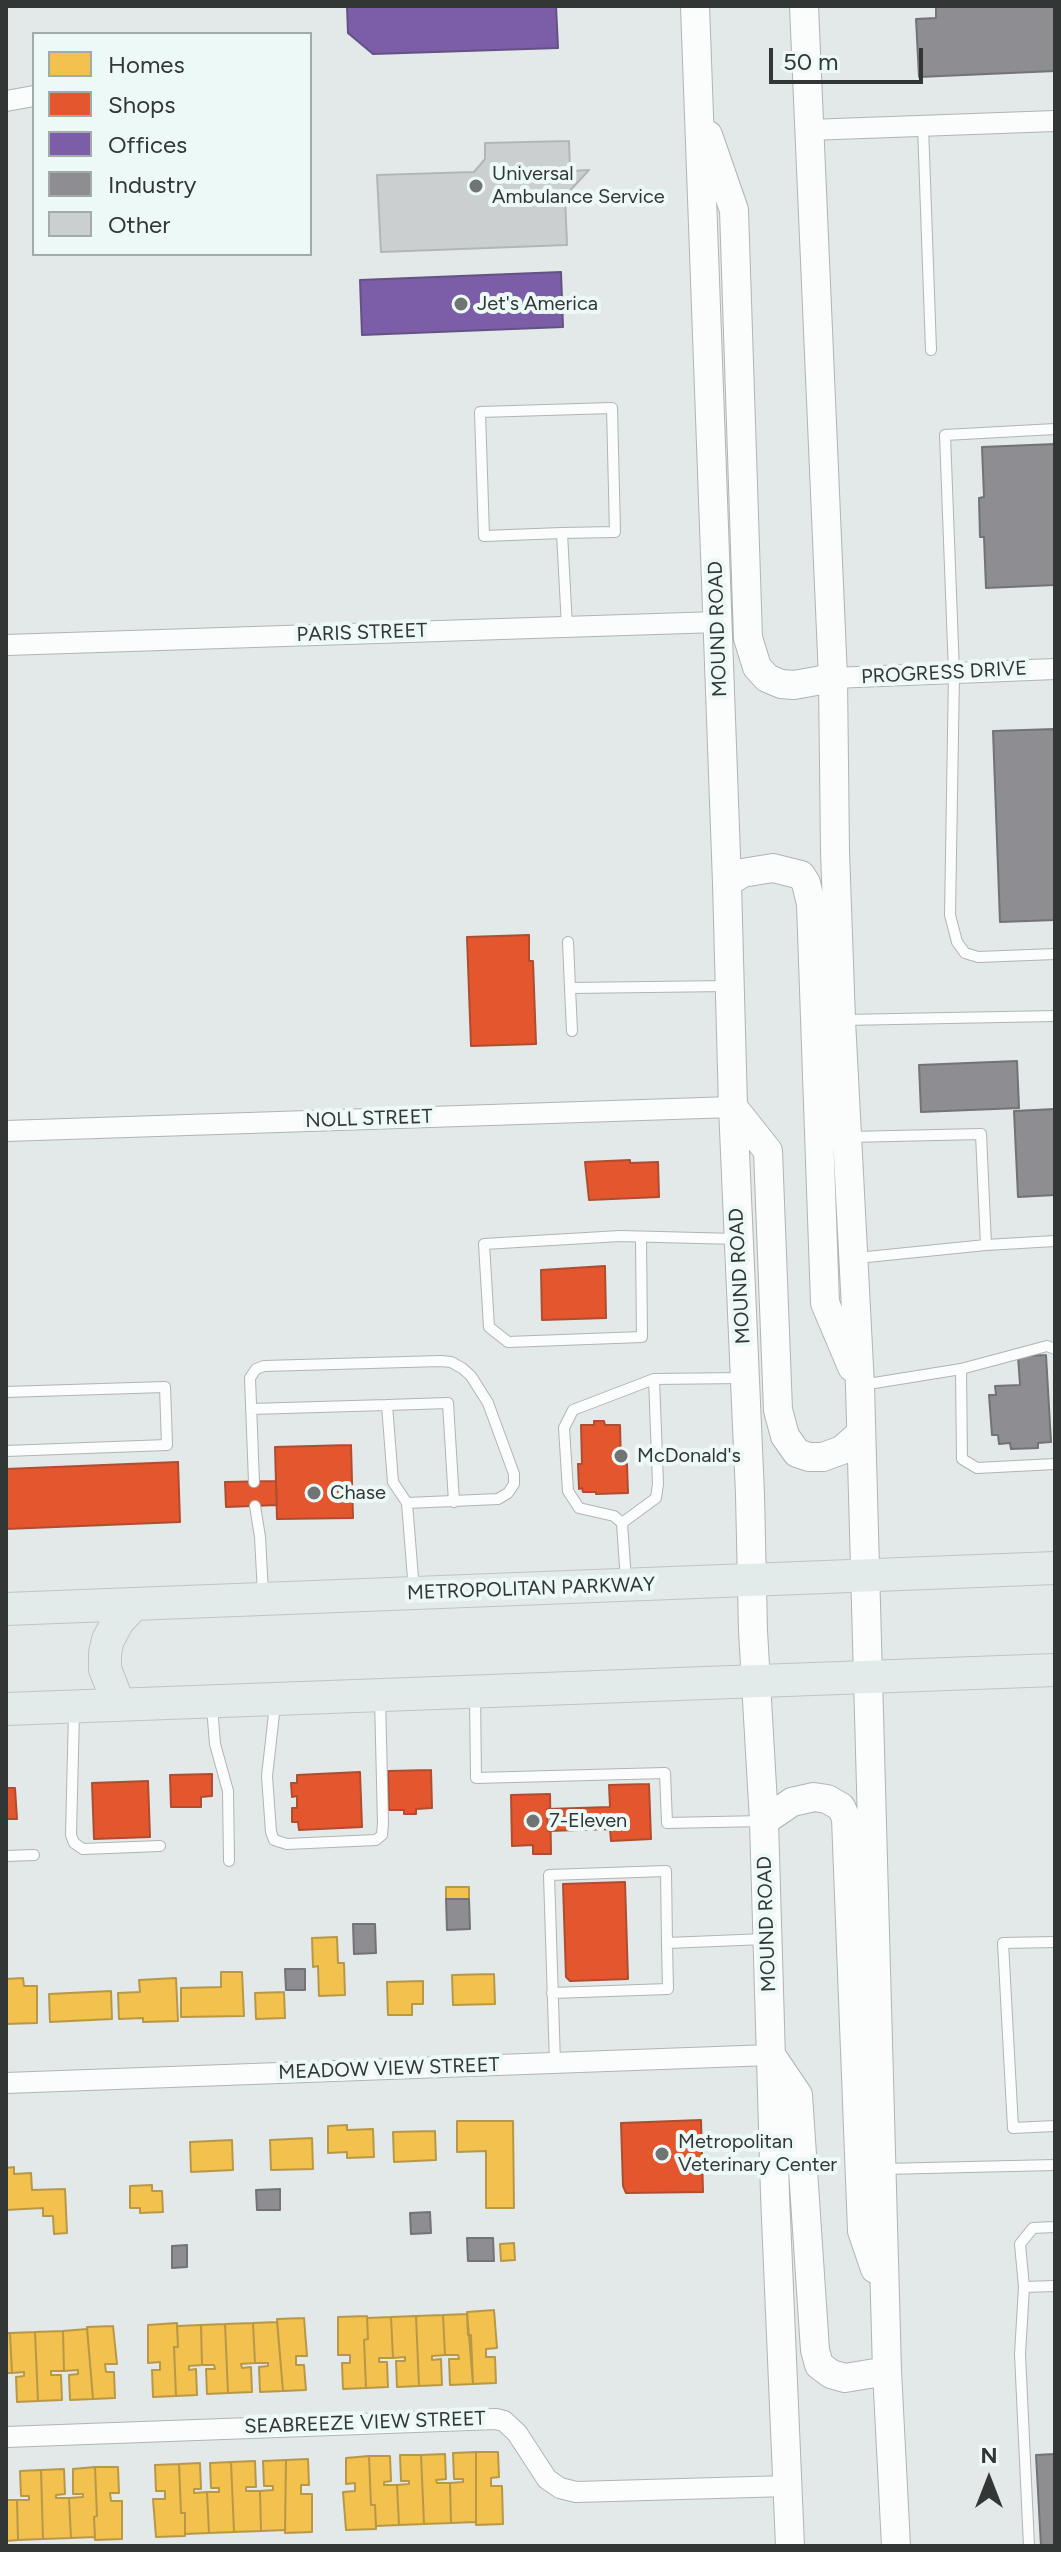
<!DOCTYPE html>
<style>
body{margin:0}
#map{position:relative;width:1061px;height:2552px;overflow:hidden;background:#e3e8e8;font-family:Figtree,sans-serif}
canvas{display:block}
.frame{position:absolute;inset:0;border:8px solid #323736;pointer-events:none}
.legend{position:absolute;left:32px;top:32px;width:280px;height:224px;box-sizing:border-box;background:#edf9f6;border:2px solid #a2aba9;margin:0;padding:10px 14px;list-style:none;font-size:24px;color:#323736}
.legend li{display:flex;align-items:center;gap:16px;height:40px}
.legend b{width:40px;border:2px solid #a2aba9}
.north{position:absolute;left:949px;top:2440px;width:80px;height:80px;-webkit-text-stroke:6px #edf9f6;paint-order:stroke;rotate:0deg;font-size:22px;font-weight:700;line-height:32px;text-align:center;color:#323736}
.north::after{content:'';display:block;margin:auto;width:28px;height:36px;background:#323736;clip-path:polygon(50% 0,100% 100%,50% 72%,0 100%)}
.scale{position:absolute;left:769px;top:48px;width:154px;height:36px;box-sizing:border-box;border:4px solid #323736;border-top:0;padding-left:10px;font-size:24px;line-height:28px;white-space:nowrap;color:#323736;-webkit-text-stroke:6px #edf9f6;paint-order:stroke}
</style>
<div id="map">
<canvas width="1061" height="2552"></canvas>
<div class="frame"></div>
<ul class="legend">
<li><b style="height:22px;background:#f2c14e"></b>Homes</li>
<li><b style="height:22px;background:#e4572e"></b>Shops</li>
<li><b style="height:22px;background:#7b5ea7"></b>Offices</li>
<li><b style="height:22px;background:#8d8d92"></b>Industry</li>
<li><b style="height:22px;background:#cbcfcf"></b>Other</li>
</ul>
<div class="north">N</div>
<div class="scale">50 m</div>
</div>
<script>
const context = document.querySelector('canvas').getContext('2d');
context.lineJoin = 'round';
function fill(path, color) { context.fillStyle = color; context.fill(path, 'evenodd'); }
const poly = rows => new Path2D(rows.map(r => 'M' + r).join(''));
function strokePath(path, color, width, dash) { context.strokeStyle = color; context.lineWidth = width; context.lineCap = dash ? 'butt' : 'round'; context.setLineDash(dash || []); context.stroke(path); }
function write(font, color, halo, rows, align = 'center') {
  context.font = font + ' Figtree,sans-serif'; context.lineWidth = 8; context.setLineDash([]); context.textBaseline = 'middle'; context.strokeStyle = halo; context.fillStyle = color; for (const [text, x, y, turn = 0] of rows) {
    context.save(); context.translate(x, y); context.rotate((+turn || 0) * Math.PI / 180); context.textAlign = isNaN(turn) ? turn : align; if (halo) context.strokeText(text, 0, 0); context.fillText(text, 0, 0); context.restore();
  }
}
const homes = poly([
 [446,1887,469,1887,469,1899,446,1899,446,1887],
 [337,1937,338,1963,344,1963,345,1995,319,1996,318,1966,313,1967,312,1938,337,1937],
 [221,1972,242,1972,244,2016,181,2017,181,1988,221,1987,221,1972],
 [494,1974,495,2004,453,2005,452,1975,494,1974],
 [23,1978,24,1986,37,1986,37,2023,6,2024,6,1979,23,1978],
 [176,1978,178,2021,143,2022,143,2018,119,2019,118,1993,140,1992,139,1980,176,1978],
 [423,1981,423,2004,412,2004,412,2015,388,2015,387,1982,423,1981],
 [111,1991,112,2019,50,2022,49,1994,111,1991],
 [284,1992,285,2018,256,2019,255,1993,284,1992],
 [457,2121,513,2121,514,2208,486,2208,486,2151,457,2152,457,2121],
 [347,2125,347,2130,373,2129,374,2157,347,2158,347,2152,328,2153,328,2126,347,2125],
 [435,2131,436,2160,394,2162,393,2132,435,2131],
 [312,2138,313,2169,271,2170,270,2140,312,2138],
 [232,2140,233,2170,191,2172,190,2142,232,2140],
 [14,2167,14,2174,31,2173,32,2190,65,2189,67,2233,54,2234,53,2216,43,2216,43,2208,6,2210,6,2168,14,2167],
 [152,2185,152,2191,162,2191,163,2212,140,2213,140,2208,130,2208,130,2186,152,2185],
 [514,2243,515,2260,501,2261,500,2244,514,2243],
 [494,2310,497,2348,486,2349,486,2357,495,2357,496,2383,473,2384,467,2312,494,2310],
 [467,2314,468,2335,471,2335,473,2384,450,2385,449,2359,459,2359,458,2355,445,2355,443,2315,467,2314],
 [443,2315,445,2355,432,2356,432,2360,441,2359,442,2385,419,2386,416,2316,443,2315],
 [367,2316,368,2339,364,2340,366,2388,343,2389,342,2363,350,2363,350,2355,338,2355,338,2317,367,2316],
 [416,2316,419,2386,397,2387,396,2361,405,2361,405,2357,393,2358,391,2317,416,2316],
 [391,2317,393,2358,379,2358,379,2362,387,2362,388,2387,366,2388,364,2340,368,2339,367,2318,391,2317],
 [304,2318,307,2356,296,2356,296,2365,304,2365,306,2390,283,2391,277,2319,304,2318],
 [277,2322,283,2391,260,2392,259,2367,268,2366,268,2363,255,2363,253,2323,277,2322],
 [177,2323,178,2347,174,2347,176,2396,153,2397,152,2370,160,2370,160,2362,148,2363,148,2325,177,2323],
 [253,2323,255,2363,241,2364,242,2368,251,2367,252,2392,228,2393,225,2324,253,2323],
 [225,2324,228,2393,207,2394,206,2369,215,2369,214,2365,202,2365,201,2325,225,2324],
 [201,2325,202,2365,189,2366,189,2370,196,2369,197,2395,176,2396,174,2347,178,2347,177,2326,201,2325],
 [113,2326,117,2364,105,2364,106,2372,114,2372,115,2398,93,2399,87,2327,113,2326],
 [87,2329,93,2399,70,2400,69,2375,78,2374,78,2370,64,2371,63,2331,87,2329],
 [63,2331,64,2371,51,2371,51,2375,61,2375,62,2400,38,2401,35,2332,63,2331],
 [35,2332,38,2401,17,2402,16,2377,24,2376,24,2372,12,2373,10,2333,35,2332],
 [6,2333,10,2333,12,2373,6,2373,6,2333],
 [476,2452,498,2452,499,2477,491,2478,491,2486,502,2486,503,2524,476,2525,476,2452],
 [476,2452,476,2522,451,2523,450,2483,463,2482,463,2479,454,2479,453,2453,476,2452],
 [445,2454,446,2479,436,2480,437,2483,450,2483,451,2523,424,2524,421,2455,445,2454],
 [400,2455,421,2455,424,2524,399,2525,397,2485,409,2484,409,2481,401,2481,400,2455],
 [369,2456,390,2456,391,2481,384,2482,384,2485,397,2485,399,2525,376,2526,375,2505,371,2505,369,2456],
 [369,2456,371,2505,375,2505,376,2529,346,2530,343,2492,355,2491,355,2483,346,2484,346,2458,369,2456],
 [308,2459,309,2485,301,2485,301,2494,312,2494,312,2532,285,2533,286,2460,308,2459],
 [286,2460,285,2530,261,2531,260,2491,273,2490,273,2486,264,2486,263,2461,286,2460],
 [255,2461,256,2487,246,2487,246,2491,260,2491,261,2531,234,2532,231,2462,255,2461],
 [231,2462,234,2532,209,2533,207,2492,219,2492,219,2488,211,2488,210,2463,231,2462],
 [200,2463,201,2489,194,2489,194,2493,207,2492,209,2533,185,2534,185,2513,181,2513,179,2464,200,2463],
 [179,2464,181,2513,185,2513,185,2536,156,2537,153,2499,165,2499,165,2491,156,2491,155,2465,179,2464],
 [95,2467,118,2467,119,2493,110,2493,111,2501,122,2501,122,2539,95,2540,94,2517,97,2516,95,2467],
 [95,2467,97,2516,94,2517,95,2537,71,2538,69,2498,83,2497,83,2494,73,2494,73,2469,95,2467],
 [64,2469,65,2494,56,2495,56,2498,69,2498,71,2538,43,2539,41,2470,64,2469],
 [41,2470,43,2539,18,2540,17,2500,29,2500,29,2496,21,2496,20,2471,41,2470],
 [6,2500,17,2500,18,2540,6,2541,6,2500]
]);
const shops = poly([
 [529,935,529,961,533,961,536,1044,471,1046,467,937,529,935],
 [630,1160,630,1163,658,1162,659,1197,589,1200,585,1162,630,1160],
 [605,1266,606,1318,542,1320,541,1270,605,1266],
 [594,1421,604,1421,605,1425,620,1425,621,1464,627,1464,628,1493,596,1494,596,1492,583,1492,582,1488,579,1489,578,1464,582,1464,581,1425,594,1425,594,1421],
 [351,1445,353,1518,277,1519,275,1447,351,1445],
 [178,1462,180,1522,6,1529,6,1469,178,1462],
 [276,1481,277,1505,226,1507,225,1482,276,1481],
 [431,1770,432,1808,416,1809,416,1814,404,1814,404,1810,389,1810,388,1771,431,1770],
 [360,1772,362,1827,299,1830,298,1822,292,1822,292,1808,297,1808,297,1796,292,1797,291,1783,297,1783,297,1775,360,1772],
 [212,1774,212,1796,201,1797,201,1807,171,1807,170,1775,212,1774],
 [148,1781,150,1837,94,1839,92,1783,148,1781],
 [649,1784,651,1839,611,1841,610,1829,548,1831,547,1809,610,1807,609,1785,649,1784],
 [6,1788,15,1788,17,1819,6,1819,6,1788],
 [550,1794,551,1854,533,1854,533,1845,512,1846,511,1795,550,1794],
 [625,1882,628,1979,570,1981,566,1977,563,1884,625,1882],
 [701,2120,703,2192,626,2193,623,2186,621,2123,701,2120]
]);
const offices = poly([
 [347,6,556,6,558,48,373,54,348,33,347,6],
 [561,272,563,327,362,335,360,280,561,272]
]);
const industry = poly([
 [936,6,1055,6,1055,71,919,77,916,19,936,18,936,6],
 [1055,444,1055,585,986,588,984,537,980,537,979,498,984,497,982,447,1055,444],
 [1055,729,1055,920,1000,922,993,731,1055,729],
 [1017,1061,1019,1108,921,1112,919,1065,1017,1061],
 [1055,1109,1055,1195,1018,1197,1014,1111,1055,1109],
 [1046,1355,1051,1442,1038,1443,1038,1448,1011,1449,1010,1443,999,1444,998,1435,992,1435,989,1395,996,1395,995,1386,1020,1385,1018,1356,1046,1355],
 [446,1899,469,1899,470,1929,447,1930,446,1899],
 [353,1924,375,1924,376,1953,354,1954,353,1924],
 [285,1969,305,1969,305,1990,286,1990,285,1969],
 [280,2189,280,2210,257,2210,256,2190,280,2189],
 [430,2212,431,2233,411,2234,410,2213,430,2212],
 [467,2238,493,2238,494,2261,468,2261,467,2238],
 [187,2245,187,2267,172,2268,172,2246,187,2245],
 [1055,2454,1055,2546,1041,2546,1036,2455,1055,2454]
]);
const building = poly([
 [569,141,570,171,589,170,565,196,567,245,381,252,377,175,474,172,485,159,485,143,569,141]
]);
const service = poly([
 [923,126,931,350],
 [1055,429,945,435,954,673,950,915,957,942,965,953,978,957,1055,954],
 [562,533,484,536,480,412,612,408,615,532,562,533,567,627],
 [568,942,570,988,728,986],
 [570,988,572,1031],
 [843,1020,1055,1016],
 [849,1137,981,1134,986,1245,857,1258],
 [641,1237,642,1337,508,1342,489,1327,484,1244,620,1236,737,1239],
 [986,1245,1055,1241],
 [961,1369,962,1459,977,1468,1055,1464],
 [862,1385,961,1369,1047,1346,1055,1349],
 [6,1392,165,1387,167,1445,6,1451],
 [387,1405,448,1403,454,1502],
 [251,1409,387,1405,393,1482,407,1503],
 [254,1482,250,1378,256,1369,264,1366,441,1361,451,1362,462,1368,471,1376,488,1403,514,1474,514,1484,508,1493,498,1499,407,1503,414,1591],
 [255,1506,260,1537,263,1593],
 [622,1523,614,1516,579,1508,568,1491,564,1428,573,1410,654,1379,743,1378],
 [622,1523,656,1498,658,1484,654,1379],
 [622,1523,626,1581],
 [475,1694,476,1778,665,1773,667,1823,763,1821],
 [275,1705,267,1776,271,1832,274,1840,287,1844,376,1840,382,1835,383,1824,380,1698],
 [212,1707,215,1744,228,1791,229,1861],
 [74,1712,71,1835,74,1843,83,1849,160,1846],
 [6,1856,34,1855],
 [1055,1942,1003,1943,1013,2128,1055,2126],
 [552,1993,668,1989,667,1943],
 [555,2063,549,1875,666,1871,667,1943,765,1939],
 [883,2169,1055,2165],
 [1024,2287,1020,2244,1033,2228,1055,2227],
 [1029,2546,1020,2354,1024,2287,1055,2286]
]);
const minor = poly([
 [6,101,34,96],
 [809,130,1055,121],
 [6,645,718,622],
 [833,678,1055,669],
 [6,1131,733,1107],
 [6,2083,771,2055],
 [6,2437,496,2419,504,2421,517,2433,547,2479,560,2488,576,2492,788,2486]
]);
const secondary = poly([
 [695,6,727,883,733,1107,750,1494,753,1631,764,1821,775,2195,790,2546],
 [804,6,833,678,835,851,841,1020,860,1386,887,2371,896,2546],
 [708,135,734,210,748,638,757,667,767,678,781,684,794,685,833,678],
 [727,883,742,873,773,868,801,875,806,883,811,904,825,1303,852,1367],
 [733,1107,768,1151,778,1410,785,1436,797,1453,809,1457,823,1457,842,1450,860,1434],
 [764,1821,792,1802,814,1797,827,1799,841,1807,846,1818,862,2231,875,2269],
 [771,2055,798,2095,815,2350,819,2365,831,2374,845,2378,887,2371]
]);
const primary = poly([
 [6,1609,1055,1568],
 [119,1705,105,1669,105,1653,108,1640,118,1621,134,1604],
 [6,1709,1055,1670]
]);
const markers = [
 [476,186,8,"#707574"],
 [461,304,8,"#707574"],
 [621,1456,8,"#707574"],
 [314,1493,8,"#707574"],
 [533,1821,8,"#707574"],
 [662,2154,8,"#707574"]
];
const poiNames = [
 ["Universal",492,174],
 ["Ambulance Service",492,197],
 ["Jet's America",477,304],
 ["McDonald's",637,1456],
 ["Chase",330,1493],
 ["7-Eleven",549,1821],
 ["Metropolitan",678,2142],
 ["Veterinary Center",678,2165]
];
const streetNames = [
 ["MOUND ROAD",718,629,-92],
 ["PARIS STREET",362,633,-2],
 ["PROGRESS DRIVE",944,673,-3],
 ["NOLL STREET",369,1119,-2],
 ["MOUND ROAD",740,1276,-93],
 ["METROPOLITAN PARKWAY",531,1589,-2],
 ["MOUND ROAD",767,1924,-92],
 ["MEADOW VIEW STREET",389,2069,-2],
 ["SEABREEZE VIEW STREET",365,2423,-2]
];
fill(homes, '#f2c14e');
strokePath(homes, '#b89847', 2);
fill(shops, '#e4572e');
strokePath(shops, '#af4d30', 2);
fill(offices, '#7b5ea7');
strokePath(offices, '#655285', 2);
fill(industry, '#8d8d92');
strokePath(industry, '#727376', 2);
fill(building, '#cbcfcf');
strokePath(building, '#b2b6b6', 2);
strokePath(service, '#b0b5b4', 12);
strokePath(minor, '#b0b5b4', 22);
strokePath(secondary, '#b0b5b4', 30);
strokePath(primary, '#c0c4c3', 34);
strokePath(service, '#fbfcfc', 10);
strokePath(minor, '#fbfcfc', 20);
strokePath(secondary, '#fbfcfc', 28);
strokePath(primary, '#e2ebea', 32);
for (const [x, y, r, color] of markers) { const dot = new Path2D(); dot.arc(x, y, r, 0, 2 * Math.PI); context.fillStyle = color; context.fill(dot); strokePath(dot, '#edf9f6', 3); }
write('20px', '#323736', '#edf9f6', poiNames, 'left');
write('20px', '#323736', '#edf9f6', streetNames);
</script>
